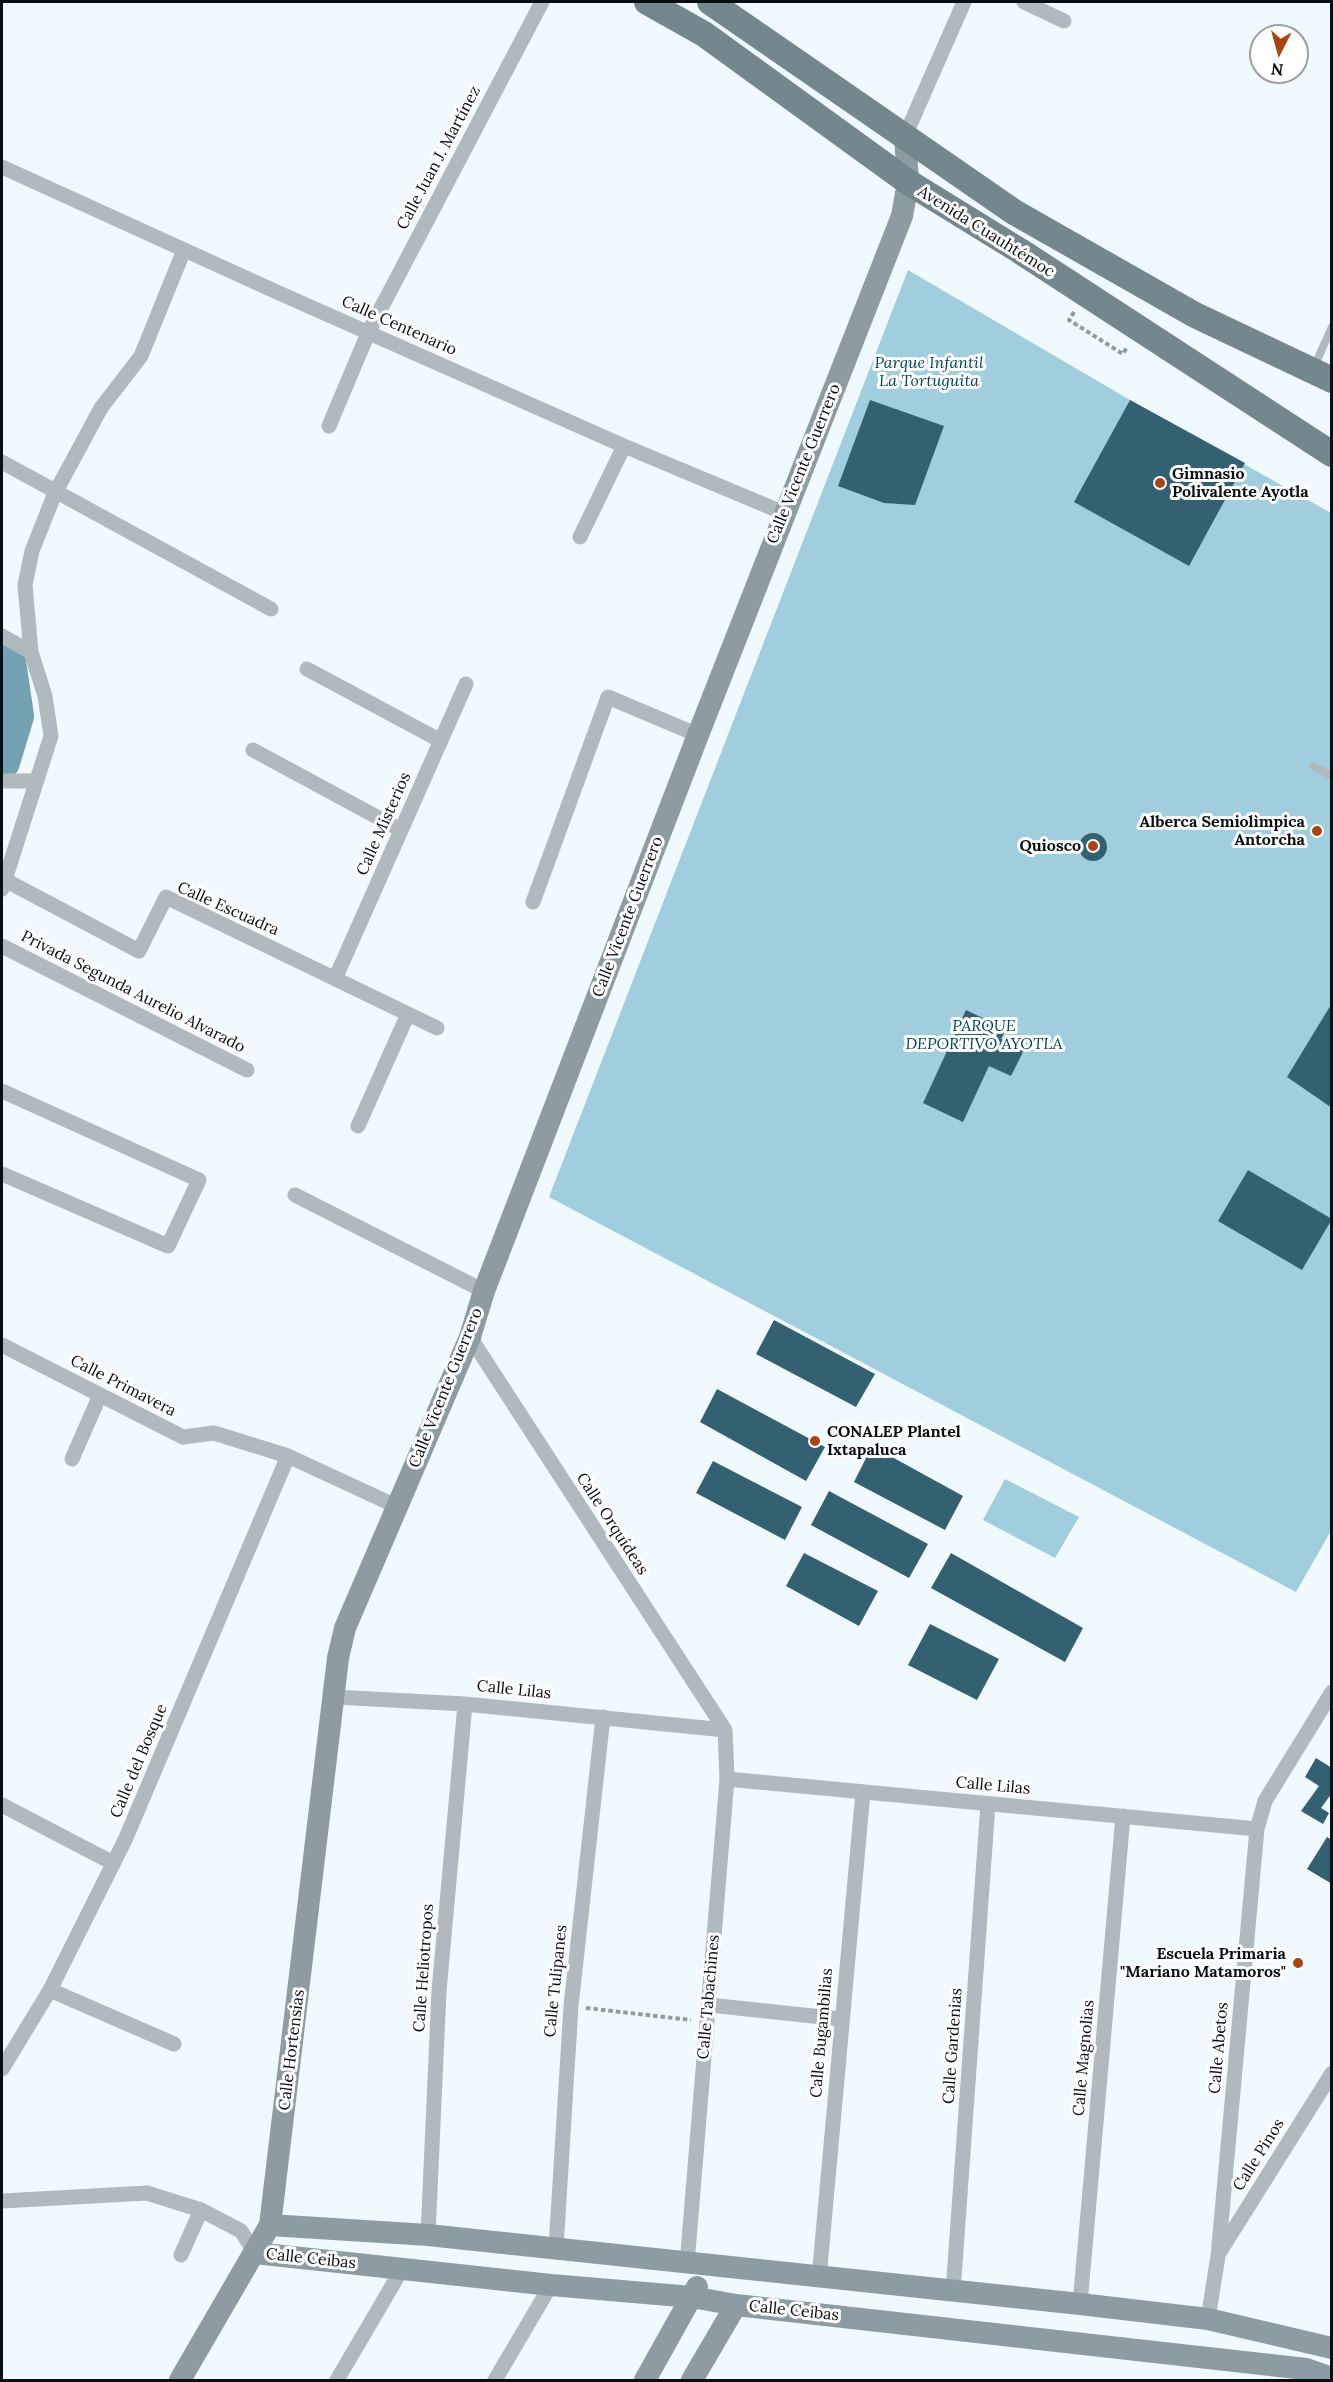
<!DOCTYPE html>
<meta charset="utf-8">
<style>
body{margin:0}
#map{position:relative;width:1333px;height:2382px;overflow:hidden;background:#f0f9fd;font-family:Lora,serif}
canvas{display:block}
.frame{position:absolute;inset:0;border:3px solid #070f12;pointer-events:none}
.north{position:absolute;left:1249px;top:24px;width:60px;height:60px;box-sizing:border-box;background:#fff;border:2px solid #9c9fa0;border-radius:50%;rotate:186deg;font-size:16px;font-weight:700;line-height:24px;text-align:center;color:#070f12}
.north::after{content:'';display:block;margin:auto;width:21px;height:27px;background:#a94513;clip-path:polygon(50% 0,100% 100%,50% 72%,0 100%)}
</style>
<div id="map">
<canvas width="1333" height="2382"></canvas>
<div class="frame"></div>
<div class="north">N</div>
</div>
<script>
const context = document.querySelector('canvas').getContext('2d');
context.lineJoin = 'round';
function fill(path, color) { context.fillStyle = color; context.fill(path, 'evenodd'); }
const poly = rows => new Path2D(rows.map(r => 'M' + r).join(''));
function strokePath(path, color, width, dash) { context.strokeStyle = color; context.lineWidth = width; context.lineCap = dash ? 'butt' : 'round'; context.setLineDash(dash || []); context.stroke(path); }
function write(font, color, halo, rows, align = 'center') {
  context.font = font + ' Lora,serif'; context.lineWidth = 6; context.setLineDash([]); context.textBaseline = 'middle'; context.strokeStyle = halo; context.fillStyle = color; for (const [text, x, y, turn = 0] of rows) {
    context.save(); context.translate(x, y); context.rotate((+turn || 0) * Math.PI / 180); context.textAlign = isNaN(turn) ? turn : align; if (halo) context.strokeText(text, 0, 0); context.fillText(text, 0, 0); context.restore();
  }
}
const green = poly([
 [908,270,1130,400,1331,513,1332,1529,1296,1592,549,1197],
 [1005,1479,1079,1517,1055,1558,983,1520]
]);
const river = poly([
 [2,762,16,716,7,655]
]);
const building = poly([
 [870,400,944,426,915,505,884,503,838,486],
 [1130,400,1245,463,1189,566,1074,502],
 '1079 847a14 14 0 1 1 28 0a14 14 0 1 1-28 0Z',
 [1332,1003,1332,1108,1287,1077],
 [966,1010,1006,1029,1001,1039,1024,1050,1011,1076,989,1066,963,1122,923,1103],
 [1248,1170,1332,1219,1302,1270,1218,1221],
 [774,1320,875,1374,856,1407,756,1354],
 [717,1389,825,1447,806,1481,700,1422],
 [872,1446,963,1496,945,1530,854,1482],
 [713,1461,802,1507,785,1540,696,1493],
 [829,1491,928,1544,909,1578,811,1525],
 [804,1553,878,1591,859,1626,786,1586],
 [951,1553,1083,1628,1065,1662,931,1588],
 [930,1624,999,1659,977,1700,908,1665],
 [1316,1758,1332,1768,1332,1793,1321,1808,1329,1813,1323,1824,1301,1811,1319,1786,1305,1777],
 [1327,1837,1332,1840,1332,1884,1307,1869]
]);
const path = poly([
 [1074,312,1069,320,1123,354,1127,347],
 [586,2008,691,2020]
]);
const lane = poly([
 [1314,367,1332,327],
 [1313,766,1332,776]
]);
const street = poly([
 [1024,2,1064,21],
 [905,136,964,2],
 [2,167,279,293,624,446,784,513],
 [329,426,369,331,542,2],
 [2,462,271,609],
 [580,537,624,446],
 [2,636,31,652],
 [307,669,441,741],
 [253,750,401,830],
 [2,781,36,781],
 [5,880,139,951,166,897,437,1028],
 [2,889,51,736,45,696,31,652,25,585,32,551,55,493,101,408,141,356,184,250],
 [533,902,608,697,698,735],
 [2,946,247,1070],
 [335,979,466,684],
 [2,1091,199,1180,168,1246,2,1174],
 [358,1126,408,1014],
 [295,1195,484,1291],
 [470,1337,725,1730],
 [2,1345,183,1437,214,1433,288,1456,398,1507],
 [72,1459,100,1395],
 [335,1697,465,1704,725,1730],
 [727,1779,1257,1829],
 [2,1805,113,1863],
 [50,1990,174,2044],
 [709,2005,841,2019],
 [2,2069,50,1990,125,1840,288,1456],
 [2,2201,147,2193,201,2210,241,2231,255,2253],
 [428,2235,439,1991,465,1704],
 [556,2248,571,2006,603,1717],
 [1219,2253,1332,2073],
 [181,2255,201,2210],
 [687,2264,727,1779,725,1730],
 [819,2278,863,1792],
 [953,2292,988,1804],
 [1080,2304,1123,1816],
 [1208,2319,1218,2256,1257,1829,1265,1801,1332,1692],
 [337,2380,402,2269],
 [495,2380,551,2285]
]);
const secondary = poly([
 [270,2225,428,2235,1080,2304,1208,2319,1332,2348],
 [255,2253,551,2285,692,2297,736,2305,1306,2369,1332,2378],
 [180,2380,270,2225,338,1658,345,1628,470,1337,484,1291,698,735,902,216,908,182,905,136],
 [645,2380,697,2287],
 [692,2380,736,2305]
]);
const primary = poly([
 [647,2,704,34,908,182,1020,251,1332,454],
 [710,2,1014,212,1195,315,1332,380]
]);
const markers = [
 [1160,483,6,"#a94513"],
 [1317,831,6,"#a94513"],
 [1093,846,6,"#a94513"],
 [815,1441,6,"#a94513"],
 [1298,1963,6,"#a94513"]
];
const streetNames = [
 ["Calle Juan J. Martínez",439,158,-62],
 ["Avenida Cuauhtémoc",986,232,32],
 ["Calle Centenario",399,326,24],
 ["Calle Vicente Guerrero",804,464,-68],
 ["Calle Misterios",384,824,-66],
 ["Calle Escuadra",228,909,24],
 ["Calle Vicente Guerrero",628,917,-69],
 ["Privada Segunda Aurelio Alvarado",133,992,27],
 ["Calle Primavera",123,1386,27],
 ["Calle Vicente Guerrero",446,1388,-68],
 ["Calle Orquídeas",612,1524,57],
 ["Calle Lilas",514,1690,6],
 ["Calle del Bosque",139,1761,-67],
 ["Calle Lilas",993,1786,5],
 ["Calle Heliotropos",424,1968,-86],
 ["Calle Tulipanes",556,1981,-84],
 ["Calle Tabachines",709,1997,-85],
 ["Calle Bugambilias",822,2033,-85],
 ["Calle Gardenias",953,2046,-86],
 ["Calle Abetos",1219,2048,-85],
 ["Calle Hortensias",292,2050,-83],
 ["Calle Magnolias",1084,2058,-85],
 ["Calle Pinos",1259,2155,-58],
 ["Calle Ceibas",311,2259,6],
 ["Calle Ceibas",794,2311,6]
];
const parkNames = [
 ["Parque Infantil",929,363],
 ["La Tortuguita",929,381],
 ["PARQUE",984,1026],
 ["DEPORTIVO AYOTLA",984,1044]
];
const poiNames = [
 ["Gimnasio",1172,474,"left"],
 ["Polivalente Ayotla",1172,492,"left"],
 ["Alberca Semiolìmpica",1305,822],
 ["Antorcha",1305,840],
 ["Quiosco",1081,846],
 ["CONALEP Plantel",827,1432,"left"],
 ["Ixtapaluca",827,1450,"left"],
 ["Escuela Primaria",1286,1954],
 ["\"Mariano Matamoros\"",1286,1972]
];
fill(green, '#a1cedf');
strokePath(river, '#74a2b3', 36);
fill(building, '#346171');
strokePath(path, '#929b9f', 4, [4.5, 3]);
strokePath(lane, '#b0babe', 8);
strokePath(street, '#b0babe', 15);
strokePath(secondary, '#8d9ca2', 22);
strokePath(primary, '#75878e', 26);
for (const [x, y, r, color] of markers) { const dot = new Path2D(); dot.arc(x, y, r, 0, 2 * Math.PI); context.fillStyle = color; context.fill(dot); strokePath(dot, '#fff', 2); }
write('16px', '#070f12', '#fff', streetNames);
write('italic 16px', '#004557', '#fff', parkNames);
write('bold 16px', '#070f12', '#fff', poiNames, 'right');
</script>
